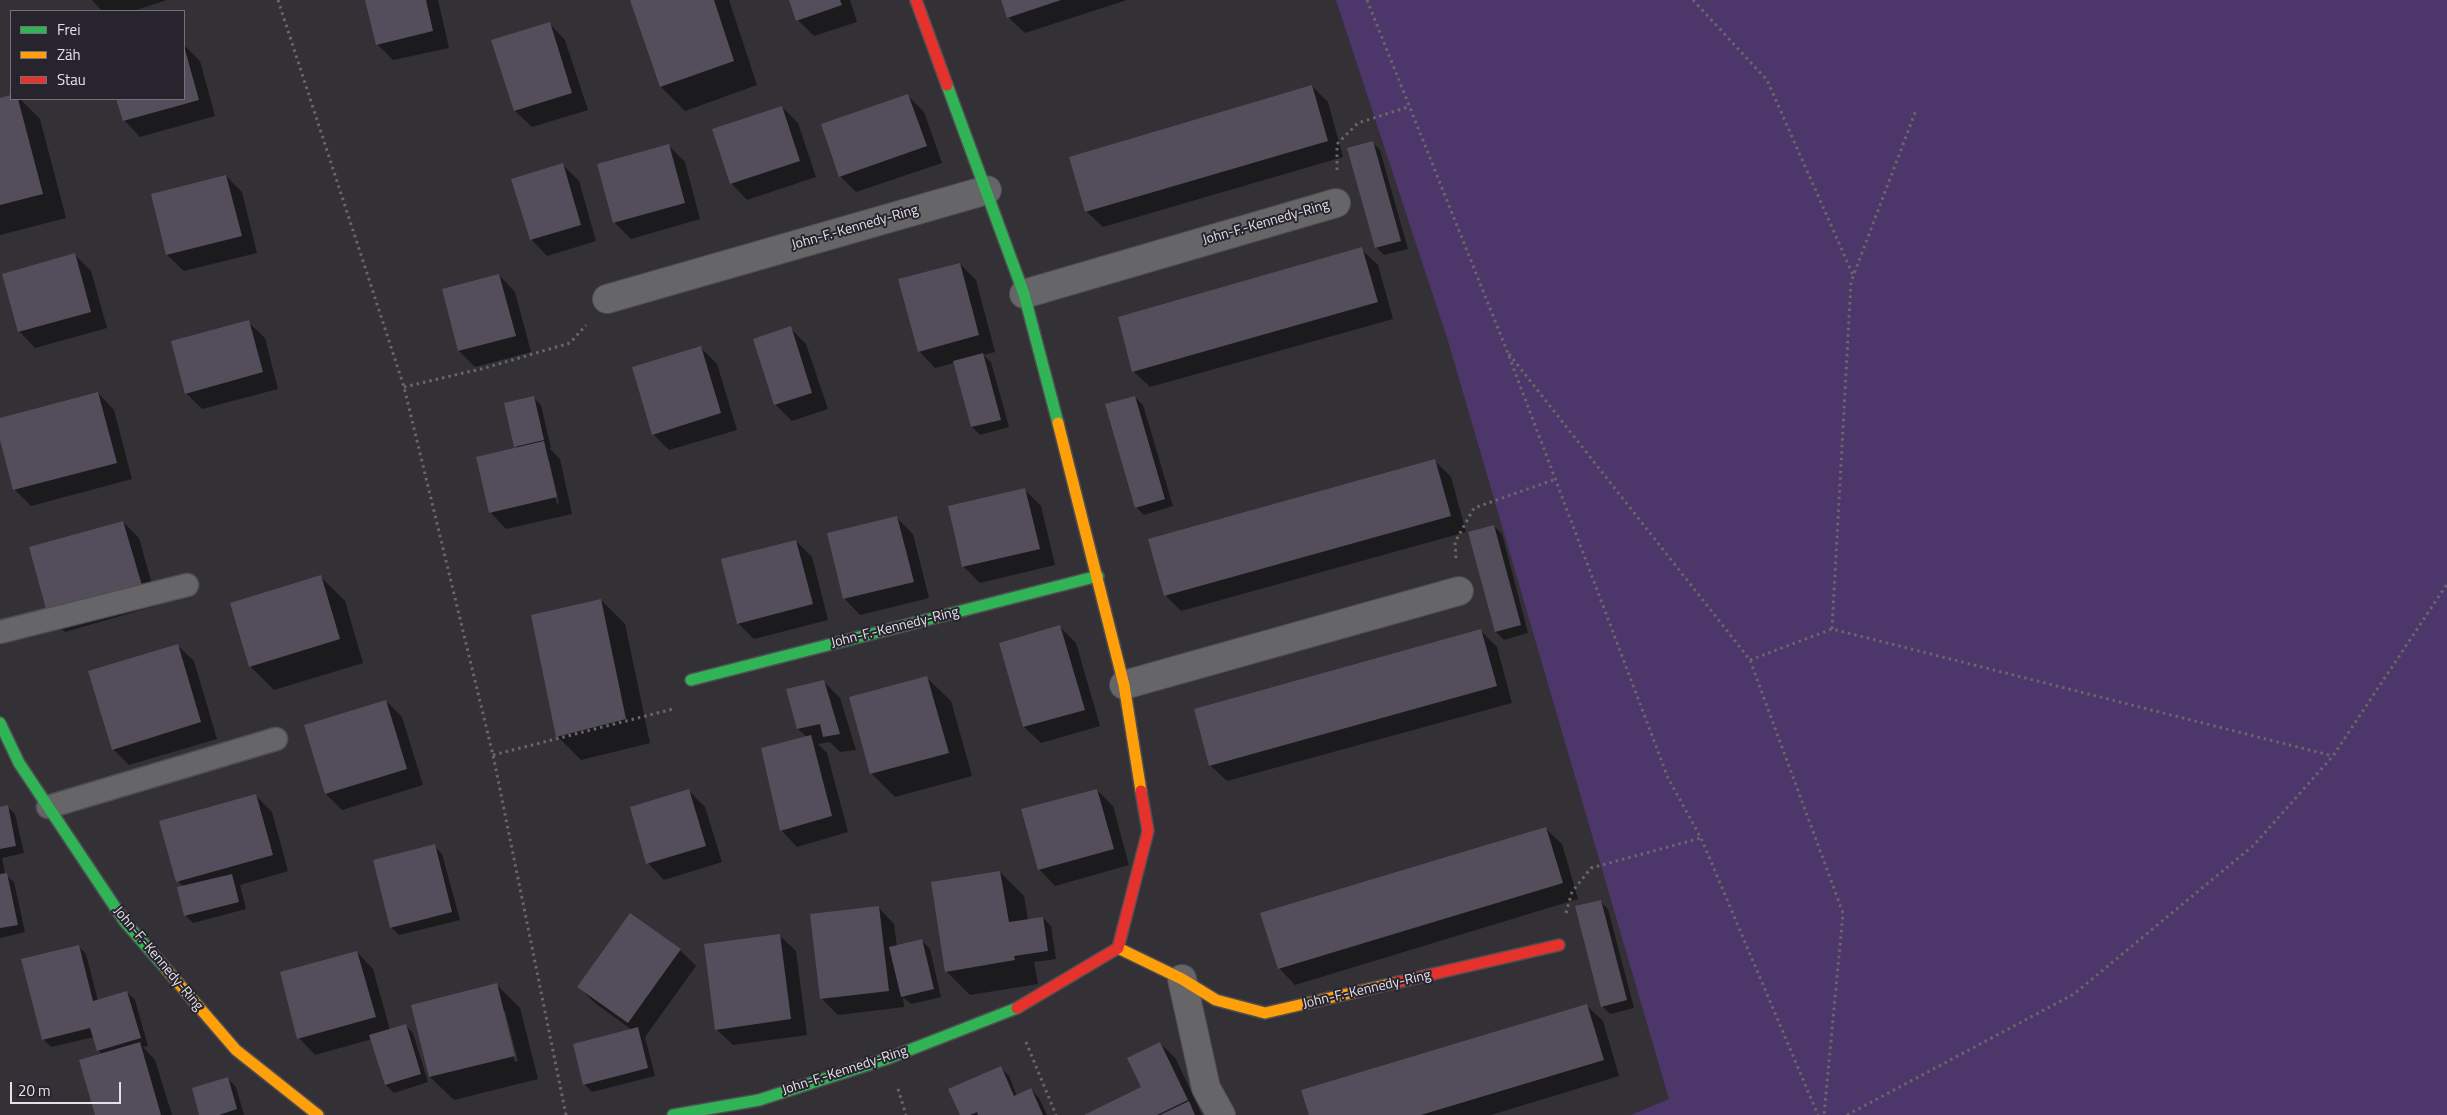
<!DOCTYPE html>
<meta charset="utf-8">
<style>
body{margin:0}
#map{position:relative;width:2447px;height:1115px;overflow:hidden;background:#333136;font-family:"Titillium Web",sans-serif}
canvas{display:block}
.legend{position:absolute;left:10px;top:10px;width:175px;height:90px;box-sizing:border-box;background:#28242e;border:1px solid #737078;margin:0;padding:6px 9px;list-style:none;font-size:15px;color:#e4e1e8}
.legend li{display:flex;align-items:center;gap:10px;height:25px}
.legend b{width:25px;border:1px solid #737078}
.scale{position:absolute;left:10px;top:1082px;width:111px;height:22px;box-sizing:border-box;border:2px solid #e4e1e8;border-top:0;padding-left:6px;font-size:15px;line-height:18px;white-space:nowrap;color:#e4e1e8;-webkit-text-stroke:4px #28242e;paint-order:stroke}
</style>
<div id="map">
<canvas width="2447" height="1115"></canvas>
<ul class="legend">
<li><b style="height:6px;background:#30b455"></b>Frei</li>
<li><b style="height:6px;background:#ff9f0a"></b>Zäh</li>
<li><b style="height:6px;background:#e5322d"></b>Stau</li>
</ul>
<div class="scale">20 m</div>
</div>
<script>
const context = document.querySelector('canvas').getContext('2d');
context.lineJoin = 'round';
function fill(path, color) { context.fillStyle = color; context.fill(path, 'evenodd'); }
const poly = rows => new Path2D(rows.map(r => 'M' + r).join(''));
function strokePath(path, color, width, dash) { context.strokeStyle = color; context.lineWidth = width; context.lineCap = dash ? 'butt' : 'round'; context.setLineDash(dash || []); context.stroke(path); }
function write(font, color, halo, rows, align = 'center') {
  context.font = font + ' "Titillium Web",sans-serif'; context.lineWidth = 4; context.setLineDash([]); context.textBaseline = 'middle'; context.strokeStyle = halo; context.fillStyle = color; for (const [text, x, y, turn = 0] of rows) {
    context.save(); context.translate(x, y); context.rotate((+turn || 0) * Math.PI / 180); context.textAlign = isNaN(turn) ? turn : align; if (halo) context.strokeText(text, 0, 0); context.fillText(text, 0, 0); context.restore();
  }
}
const green = poly([
 [1336,0,2447,0,2447,1115,1631,1115,1669,1099,1448,341]
]);
const shadow = poly([
 [92,0,167,0,133,11,102,11],
 [367,0,438,0,449,48,393,60,377,44],
 [633,0,729,0,757,85,685,111,661,87],
 [791,0,850,0,857,22,814,36,798,20],
 [1002,0,1127,0,1025,33,1008,17],
 [549,23,565,40,588,110,532,127,515,111,493,41],
 [184,45,200,61,215,116,140,137,124,120,118,99,184,99],
 [1312,86,1328,102,1343,157,1103,227,1086,211],
 [11,96,11,99,20,99,40,119,66,218,0,235,0,99],
 [908,96,924,112,942,163,856,192,840,176],
 [782,107,798,123,816,177,747,200,731,183],
 [1372,142,1380,150,1408,249,1384,255,1376,247],
 [669,146,685,162,700,219,631,239,614,222],
 [563,165,579,181,596,241,547,256,531,239],
 [226,176,242,192,257,253,184,271,167,255,152,195],
 [1361,249,1378,265,1393,319,1150,387,1133,371],
 [75,255,91,271,107,328,35,348,19,331],
 [960,264,976,280,995,352,983,355,991,362,1009,427,980,435,972,427,954,363,935,368,919,351],
 [499,275,515,292,531,352,475,367,459,351],
 [248,322,265,338,278,389,202,409,186,393],
 [790,328,806,344,828,409,792,421,775,404],
 [701,348,717,364,737,430,669,450,653,434],
 [98,393,114,410,132,479,31,506,15,490,0,435,0,420],
 [533,397,541,405,551,448,549,448,560,459,572,514,506,529,490,512,518,449,516,446],
 [547,460,549,460,559,503,557,504],
 [1135,397,1143,405,1173,506,1144,515,1136,507],
 [1435,461,1451,477,1466,532,1181,611,1165,595],
 [1025,490,1041,506,1055,565,980,583,963,566],
 [897,518,913,534,929,598,860,615,844,598],
 [123,522,139,538,158,605,65,632,49,616],
 [1494,526,1502,534,1528,633,1504,640,1496,632],
 [796,541,812,557,828,620,754,639,738,623],
 [321,577,345,601,363,663,274,690,250,666],
 [601,600,625,624,650,743,581,760,557,736],
 [1060,627,1076,643,1100,726,1041,743,1024,727],
 [1481,631,1497,647,1512,703,1227,781,1210,765],
 [177,645,194,661,217,739,129,765,113,749],
 [927,678,951,701,972,776,895,797,871,773],
 [823,681,840,698,856,750,840,752,830,742,818,744,827,753,848,832,797,847,781,830,807,737,798,729,788,689],
 [386,701,402,717,423,785,342,810,326,794],
 [1097,790,1113,806,1129,865,1055,886,1039,869],
 [689,791,705,807,722,862,664,880,648,863],
 [256,796,272,812,288,871,240,885,246,909,193,923,185,915,184,887,178,881],
 [7,806,15,814,24,853,2,858,5,874,14,882,25,932,0,938,0,808],
 [1545,828,1562,844,1578,899,1295,985,1279,968],
 [434,846,442,854,460,920,399,935,391,927],
 [1000,872,1024,896,1028,920,1043,918,1051,926,1056,959,1034,962,1038,984,970,995,946,971],
 [1600,901,1608,909,1634,1008,1610,1014,1602,1006],
 [878,907,894,924,897,947,922,941,930,949,941,997,911,1004,903,997,904,1007,838,1015,822,999],
 [779,935,796,951,807,1035,733,1045,716,1029],
 [78,946,86,954,98,1001,127,992,135,1000,148,1046,143,1047,155,1060,172,1115,96,1115,102,1054,98,1050,94,1037,51,1047,43,1039],
 [680,950,696,966,645,1037,655,1076,592,1092,584,1084,632,1030,595,1003,579,987],
 [357,952,373,969,390,1030,405,1025,413,1033,428,1082,394,1093,386,1085,372,1039,315,1055,299,1038],
 [496,984,520,1008,538,1079,454,1100,430,1077],
 [502,1011,505,1011,518,1061,515,1062],
 [1586,1005,1603,1021,1619,1076,1491,1115,1310,1115],
 [1160,1043,1176,1059,1202,1115,1087,1115,1143,1088],
 [1001,1068,1009,1076,1017,1096,1031,1090,1039,1098,1047,1115,961,1115],
 [228,1079,236,1087,244,1115,201,1115]
]);
const building = poly([
 [365,0,426,0,433,31,376,45],
 [630,0,714,0,734,61,660,87],
 [789,0,840,0,842,5,796,21],
 [1001,0,1061,0,1007,18],
 [550,22,572,93,514,111,491,40],
 [184,46,199,100,123,121,116,99,184,99],
 [1312,85,1328,141,1085,212,1069,157],
 [908,94,927,146,839,177,821,124],
 [11,95,11,99,18,99,43,194,0,205,0,98],
 [782,106,800,161,730,184,712,129],
 [1373,141,1401,241,1375,248,1347,148],
 [669,144,685,203,613,223,597,164],
 [563,163,581,225,530,240,511,179],
 [226,175,242,236,166,255,151,194],
 [1362,247,1378,302,1132,372,1118,317],
 [75,253,91,312,18,332,2,274],
 [960,263,979,335,918,352,898,279],
 [499,274,516,336,458,351,442,289],
 [249,320,263,372,185,394,171,341],
 [791,326,812,393,774,405,753,339],
 [701,346,721,413,652,435,632,367],
 [983,353,1001,420,971,427,953,361],
 [98,392,117,463,13,490,0,440,0,418],
 [534,396,544,440,514,447,504,403],
 [1135,396,1165,499,1135,508,1105,404],
 [544,441,557,497,489,513,476,457],
 [1435,459,1451,516,1164,596,1148,539],
 [1025,488,1040,549,962,567,948,506],
 [897,516,914,582,843,599,827,533],
 [123,521,143,589,48,616,29,547],
 [1494,525,1521,625,1495,632,1468,532],
 [796,540,813,604,737,624,721,559],
 [321,575,340,639,249,667,230,603],
 [601,599,626,719,556,737,531,615],
 [1060,625,1085,710,1023,727,999,643],
 [1481,629,1497,686,1209,766,1194,709],
 [178,644,201,722,112,750,88,671],
 [927,676,949,753,870,774,849,697],
 [824,680,840,734,823,737,820,724,797,729,786,689],
 [386,700,407,769,325,794,304,725],
 [811,735,832,816,780,831,761,748],
 [689,789,706,846,646,864,630,807],
 [1097,789,1114,849,1038,870,1021,809],
 [256,794,273,855,176,882,159,821],
 [8,805,16,846,0,849,0,807],
 [1546,827,1563,883,1278,969,1260,913],
 [435,844,452,912,390,928,373,860],
 [1000,871,1009,922,1043,917,1048,951,1014,956,1015,960,945,972,931,882],
 [7,873,18,925,0,928,0,874],
 [232,874,239,902,184,916,177,887],
 [1601,900,1627,1000,1601,1007,1575,906],
 [879,906,889,991,820,999,810,914],
 [630,913,681,949,628,1023,577,987],
 [780,934,791,1019,715,1030,704,944],
 [922,939,934,989,901,997,889,947],
 [79,945,93,1001,127,991,141,1038,97,1051,90,1028,42,1040,21,959],
 [357,951,376,1017,297,1039,280,972],
 [497,983,515,1056,429,1077,411,1005],
 [1587,1004,1604,1060,1421,1115,1309,1115,1301,1090],
 [406,1024,421,1074,385,1085,369,1035],
 [638,1027,648,1068,583,1085,573,1044],
 [140,1042,161,1115,95,1115,79,1060],
 [1160,1042,1188,1100,1157,1115,1084,1115,1141,1087,1127,1058],
 [1001,1066,1014,1096,1031,1088,1043,1115,978,1115,977,1112,970,1115,960,1115,948,1089],
 [228,1077,237,1109,219,1115,199,1115,192,1088],
 [1189,1101,1195,1115,1160,1115]
]);
const path = poly([
 [278,0,404,387,493,755,566,1115],
 [1367,0,1507,351,1668,778,1701,838,1818,1115],
 [1693,0,1767,80,1853,275],
 [1337,170,1337,144,1358,123,1408,107],
 [1509,354,1750,660,1843,913,1824,1115],
 [404,387,485,368,570,343,586,325],
 [1456,558,1455,542,1474,508,1556,479],
 [1832,629,1851,282,1916,110],
 [1750,660,1832,629,2333,756],
 [493,755,673,709],
 [1566,913,1572,892,1591,868,1701,838],
 [1026,1042,1056,1115],
 [898,1089,906,1115],
 [1847,1115,2074,994,2254,845,2333,756,2447,584]
]);
const lane = poly([
 [0,632,187,585],
 [48,807,276,739]
]);
const street = poly([
 [1024,294,1336,203],
 [607,299,987,190],
 [1124,685,1459,591],
 [1182,979,1206,1088,1221,1115]
]);
const fast = poly([
 [947,85,1024,294,1058,423],
 [691,680,1098,576],
 [0,723,19,763,125,922,167,970],
 [673,1115,759,1100,889,1058,1017,1008]
]);
const slow = poly([
 [1058,423,1124,685,1141,791],
 [1118,948,1182,979,1216,1000,1265,1013,1394,983],
 [167,970,236,1050,318,1115]
]);
const jam = poly([
 [916,0,947,85],
 [1394,983,1559,945],
 [1017,1008,1118,948,1148,831,1141,791]
]);
const streetNames = [
 ["John-F.-Kennedy-Ring",1266,223,-16],
 ["John-F.-Kennedy-Ring",855,228,-16],
 ["John-F.-Kennedy-Ring",895,628,-14],
 ["John-F.-Kennedy-Ring",158,959,50],
 ["John-F.-Kennedy-Ring",1367,990,-13],
 ["John-F.-Kennedy-Ring",845,1071,-18]
];
fill(green, '#4d3669');
fill(shadow, '#0007');
fill(building, '#544e5c');
strokePath(lane, '#4f4e52', 25);
strokePath(street, '#4f4e52', 30);
strokePath(fast, '#4f4e52', 14);
strokePath(slow, '#4f4e52', 14);
strokePath(jam, '#4f4e52', 14);
strokePath(path, '#686769', 3, [2.5, 4]);
strokePath(lane, '#666567', 22);
strokePath(street, '#666567', 28);
strokePath(fast, '#30b455', 11);
strokePath(slow, '#ff9f0a', 11);
strokePath(jam, '#e5322d', 11);
write('14px', '#e4e1e8', '#28242e', streetNames);
</script>
